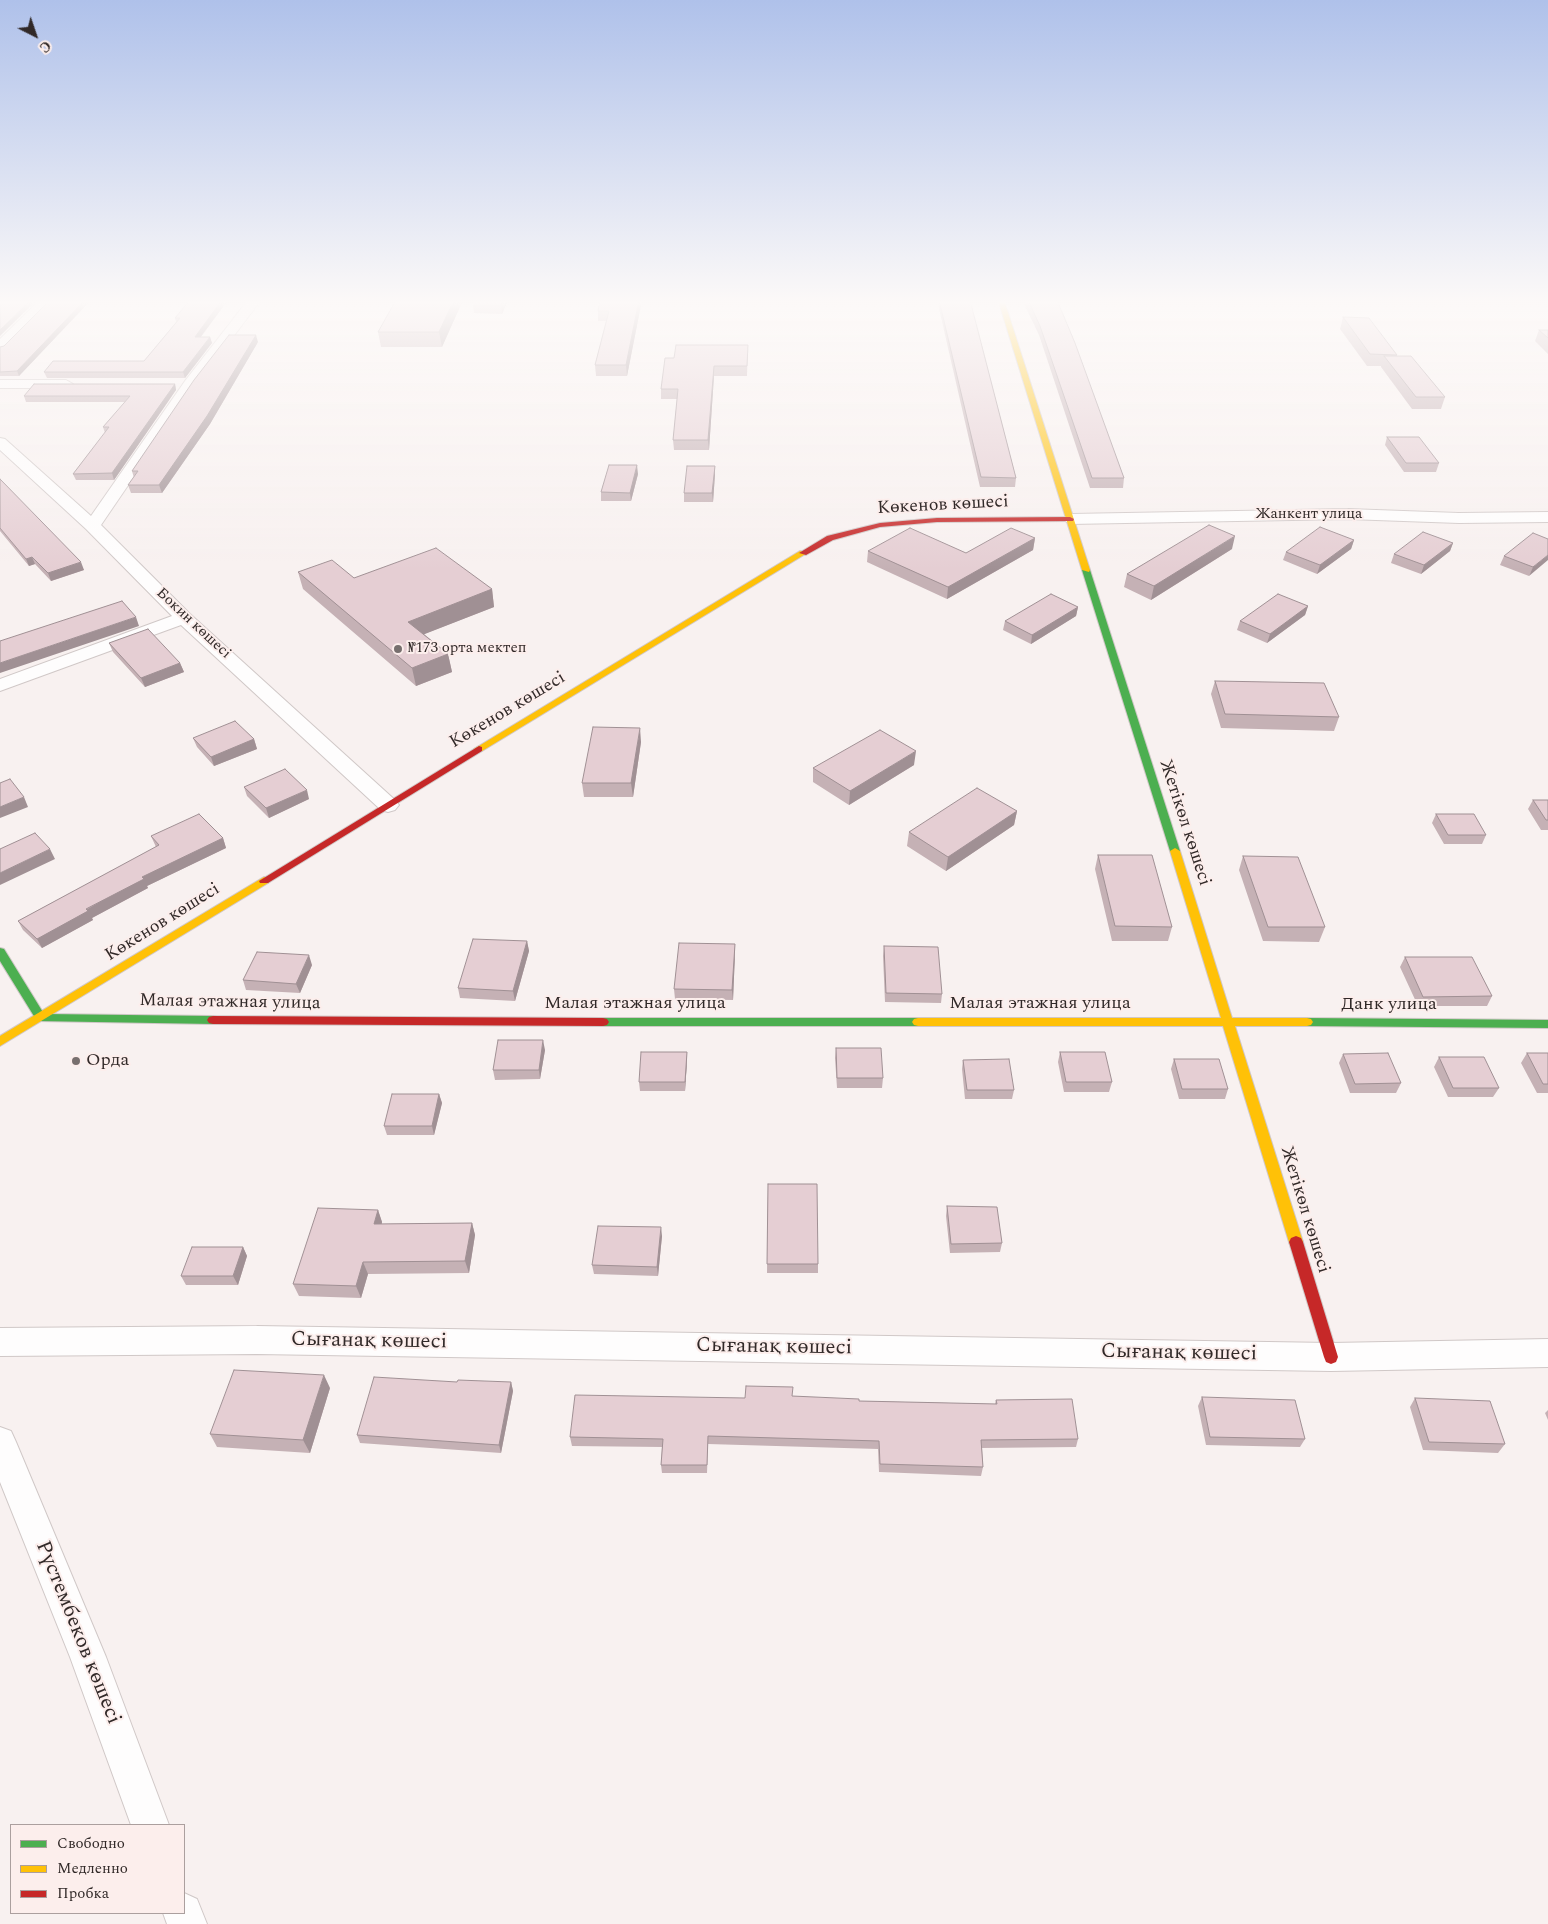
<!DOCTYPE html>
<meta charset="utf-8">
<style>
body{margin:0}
#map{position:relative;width:1548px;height:1924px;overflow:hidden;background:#f8f1f0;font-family:Spectral,serif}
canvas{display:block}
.legend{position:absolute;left:10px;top:1824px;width:175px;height:90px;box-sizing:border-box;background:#fceeec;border:1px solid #ab9f9e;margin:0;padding:6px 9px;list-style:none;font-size:15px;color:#312928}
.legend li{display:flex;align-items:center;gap:10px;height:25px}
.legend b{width:25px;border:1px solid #ab9f9e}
.north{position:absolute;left:10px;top:10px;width:50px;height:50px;-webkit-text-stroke:4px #fceeec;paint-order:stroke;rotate:139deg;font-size:14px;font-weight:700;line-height:20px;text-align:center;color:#312928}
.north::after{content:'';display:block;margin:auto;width:18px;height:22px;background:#312928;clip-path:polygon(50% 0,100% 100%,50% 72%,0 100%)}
</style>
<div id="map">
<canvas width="1548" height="1924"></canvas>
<ul class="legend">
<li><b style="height:6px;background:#4caf50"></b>Свободно</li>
<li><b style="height:6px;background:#ffc107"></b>Медленно</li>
<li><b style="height:6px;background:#c62828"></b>Пробка</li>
</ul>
<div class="north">С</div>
</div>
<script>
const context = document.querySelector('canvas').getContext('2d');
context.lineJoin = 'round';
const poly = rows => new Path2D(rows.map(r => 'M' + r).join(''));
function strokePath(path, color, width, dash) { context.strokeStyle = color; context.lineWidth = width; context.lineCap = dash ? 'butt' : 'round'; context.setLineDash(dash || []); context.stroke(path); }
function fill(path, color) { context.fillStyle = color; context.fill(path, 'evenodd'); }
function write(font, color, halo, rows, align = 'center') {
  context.font = font + ' Spectral,serif'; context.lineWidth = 4; context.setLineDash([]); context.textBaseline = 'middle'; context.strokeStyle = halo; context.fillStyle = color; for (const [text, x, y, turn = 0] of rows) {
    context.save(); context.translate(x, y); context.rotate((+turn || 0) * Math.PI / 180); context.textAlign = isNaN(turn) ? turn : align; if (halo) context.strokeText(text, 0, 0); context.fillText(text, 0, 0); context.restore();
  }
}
const street = poly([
 [40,300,53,300,5,349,0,350,0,339,40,300],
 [248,300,261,300,195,387,101,525,190,614,395,800,399,805,395,810,388,812,381,810,181,625,0,691,0,679,172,616,86,529,0,450,0,438,5,439,91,516,185,381,248,300],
 [0,380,66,380,73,384,66,388,0,388,0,380],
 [1348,509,1459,513,1548,512,1548,522,1459,523,1348,519,1070,524,1062,519,1070,514,1348,509],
 [257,1326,1331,1343,1548,1339,1548,1367,1331,1371,257,1354,0,1356,0,1328,257,1326],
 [0,1427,11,1431,16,1442,106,1657,169,1825,131,1825,70,1657,0,1482,0,1427],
 [184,1893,197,1899,207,1924,167,1924,163,1913,184,1913,184,1893]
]);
const fast = poly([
 [1083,568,1090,570,1180,851,1179,853,1175,854,1170,851,1082,570,1083,568],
 [0,948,4,949,44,1014,213,1016,217,1017,219,1020,217,1023,213,1024,37,1021,0,961,0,948],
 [603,1018,918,1018,922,1019,924,1022,922,1025,918,1026,603,1026,599,1025,597,1022,599,1019,603,1018],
 [1307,1018,1548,1020,1548,1028,1307,1026,1303,1025,1301,1022,1303,1019,1307,1018]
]);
const slow = poly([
 [998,300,1004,300,1090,570,1089,572,1082,570,998,300],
 [800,551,807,553,482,751,476,751,474,749,800,551],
 [1175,848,1180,851,1232,1018,1307,1018,1311,1019,1313,1022,1311,1025,1307,1026,1235,1026,1303,1242,1301,1246,1296,1248,1291,1246,1289,1242,1223,1026,918,1026,914,1025,912,1022,914,1019,918,1018,1221,1018,1170,851,1175,848],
 [264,877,268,879,269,881,268,883,0,1046,0,1036,264,877]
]);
const jam = poly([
 [1070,517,1074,519,1073,521,937,522,880,527,833,540,806,555,799,553,827,536,880,523,937,518,1070,517],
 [479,746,482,747,482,751,268,883,260,883,259,881,479,746],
 [213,1016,603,1018,607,1019,609,1022,607,1025,603,1026,213,1024,209,1023,207,1020,209,1017,213,1016],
 [1296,1236,1301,1238,1303,1242,1338,1357,1336,1362,1331,1364,1326,1362,1324,1357,1289,1242,1291,1238,1296,1236]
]);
const wall = poly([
 [50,300,91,300,19,376,0,376,0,347,4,346],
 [190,300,228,300,201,337,210,337,212,343,185,378,47,378,44,372,144,361,176,322,175,318],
 [396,300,463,300,442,347,381,347,378,332],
 [472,300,508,300,502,314,474,313],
 [642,300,627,376,596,376,595,365,606,321,598,321,598,311],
 [937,300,970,300,1016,478,1015,487,980,487],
 [1024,300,1057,300,1124,478,1123,488,1090,488,1039,335,1026,308],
 [1343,317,1397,355,1397,356,1445,397,1441,409,1412,409,1381,367,1381,366,1367,366,1340,329],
 [1539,330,1548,330,1548,354,1535,341],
 [258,342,210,424,162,493,131,493,128,485,134,478,132,471],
 [748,345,747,376,714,376,709,450,674,450,673,440,677,399,661,399,661,389,674,358],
 [175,384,176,390,114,480,76,480,73,474,105,433,103,427,125,402,26,402,24,396],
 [1387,437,1439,463,1436,472,1404,472,1385,445],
 [715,466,715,474,713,502,684,502,684,493],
 [638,474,631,501,601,501,601,492],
 [0,479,84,570,51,581,35,564,29,566,0,531],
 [1035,538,1033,550,947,599,867,562,868,551,966,553],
 [1548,539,1529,576,1500,565,1504,556],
 [1354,540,1351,549,1317,574,1283,560,1286,552],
 [1453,543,1450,551,1421,574,1391,563,1394,554],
 [1232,549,1151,600,1124,587,1127,574],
 [298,572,354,578,492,589,494,607,424,634,448,654,452,672,416,686,303,589],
 [1308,606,1305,615,1267,643,1237,630,1240,621],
 [1078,607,1076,616,1031,644,1003,630,1005,621],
 [109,643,180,663,184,672,145,687,113,652],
 [1215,681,1339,717,1334,731,1221,728,1211,694],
 [193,738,254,739,257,749,214,766,197,747],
 [641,742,633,797,584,797,582,783],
 [914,765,849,805,813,782,813,768],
 [244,787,309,799,269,818,247,796],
 [1533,800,1548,800,1548,830,1541,830,1528,809],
 [1017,811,1014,825,946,871,907,846,909,832],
 [1436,814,1486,835,1482,844,1444,844,1432,823],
 [151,836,223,838,226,848,147,886,148,888,92,918,93,920,42,948,23,930,18,921,156,847],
 [1098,855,1172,927,1168,941,1112,941,1095,869],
 [1243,856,1325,927,1319,942,1263,941,1239,870],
 [527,941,529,951,515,1001,460,998,458,988],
 [735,944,735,953,733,1000,675,999,674,989],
 [884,946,942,994,941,1003,885,1002,883,956],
 [1405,957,1492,996,1487,1006,1418,1006,1400,967],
 [312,965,300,993,246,990,243,980],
 [836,1048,883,1078,882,1088,837,1088,835,1058],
 [545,1050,540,1079,495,1080,493,1070],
 [687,1052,687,1061,685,1091,640,1091,639,1082],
 [1060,1052,1112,1082,1109,1092,1064,1092,1058,1062],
 [1527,1053,1548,1053,1548,1093,1537,1093,1521,1063],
 [1343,1054,1401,1083,1396,1093,1350,1093,1339,1063],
 [1439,1057,1499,1088,1493,1097,1448,1097,1434,1067],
 [1174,1059,1228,1089,1225,1099,1179,1099,1171,1069],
 [963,1060,1014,1090,1012,1099,965,1099,962,1069],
 [439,1094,442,1103,434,1135,387,1135,384,1126],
 [768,1184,818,1264,818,1273,767,1273],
 [947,1206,1002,1243,1000,1252,950,1253,946,1216],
 [378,1210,382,1222,382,1224,472,1223,475,1235,469,1273,368,1274,361,1298,299,1296,293,1284],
 [662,1236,658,1276,594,1274,592,1265],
 [243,1247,247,1256,238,1285,186,1285,181,1276],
 [457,1382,511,1382,513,1391,501,1453,360,1443,357,1435],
 [330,1388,310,1453,217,1447,210,1434],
 [792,1396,859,1401,995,1404,996,1400,1078,1439,1076,1447,982,1448,983,1467,981,1476,879,1472,878,1449,708,1444,707,1473,662,1473,661,1465,662,1447,572,1446,570,1437,745,1398],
 [1202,1397,1305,1439,1300,1447,1206,1445,1198,1406],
 [1415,1398,1505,1444,1498,1453,1423,1450,1410,1407],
 [1548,1410,1548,1420,1545,1413]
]);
const shadedWall = poly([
 [31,300,37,300,0,336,0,330],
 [85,300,91,300,19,376,17,371],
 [222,300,228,300,196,343,195,337],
 [454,300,463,300,442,347,439,332],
 [501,300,508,300,502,314],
 [639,300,642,300,627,376,626,365],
 [256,335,258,342,210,424,162,493,159,485],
 [210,337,212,343,185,378,183,372],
 [714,366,714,376,709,450,708,440],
 [175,384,176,390,114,480,112,473],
 [637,465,638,474,631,501,630,493],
 [715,466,715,474,713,502,712,493],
 [1235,536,1232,549,1151,600,1154,586],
 [1035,538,1033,550,947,599,948,587],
 [1354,540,1351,549,1317,574,1320,565],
 [1453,543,1450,551,1421,574,1424,565],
 [1548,555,1548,560,1529,576,1533,567],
 [32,557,35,564,29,566,26,559],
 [81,562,84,570,51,581,48,573],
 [492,589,494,607,412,639,408,622],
 [1308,606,1305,615,1267,643,1270,634],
 [1078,607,1076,616,1031,644,1032,635],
 [136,617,139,626,0,673,0,663],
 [448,654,452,672,416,686,412,668],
 [180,663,184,672,145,687,141,678],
 [640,728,641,742,633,797,631,783],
 [254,739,257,749,214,766,211,757],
 [916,751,914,765,849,805,850,791],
 [307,790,309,799,269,818,266,808],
 [24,797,28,807,0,818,0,807],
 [1017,811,1014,825,946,871,948,857],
 [223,838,226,848,147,886,148,888,92,918,93,920,42,948,37,939,142,877],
 [50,849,55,859,0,885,0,873],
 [527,941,529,951,515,1001,513,991],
 [735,944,735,953,733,1000,732,990],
 [309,955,312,965,300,993,296,984],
 [543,1040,545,1050,540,1079,539,1070],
 [687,1052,687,1061,685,1091,685,1082],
 [439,1094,442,1103,434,1135,432,1126],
 [378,1210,382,1222,378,1236,374,1224],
 [472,1223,475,1235,469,1273,465,1261],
 [661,1227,662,1236,658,1276,657,1267],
 [243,1247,247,1256,238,1285,233,1276],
 [363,1262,368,1274,361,1298,356,1286],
 [324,1375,330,1388,310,1453,303,1440],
 [511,1382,513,1391,501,1453,499,1445]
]);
const building = poly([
 [0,300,31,300,0,330,0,300],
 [50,300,85,300,17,371,0,372,0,347,4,346,50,300],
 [190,300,222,300,195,337,210,337,183,372,44,372,53,361,144,361,180,318,175,318,190,300],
 [396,300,454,300,439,332,378,332,396,300],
 [600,300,639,300,626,365,595,365,609,311,598,311,600,300],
 [939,300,970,300,1016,478,981,477,939,300],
 [1028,300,1057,300,1075,343,1124,478,1092,478,1040,326,1028,300],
 [1343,317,1369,318,1397,355,1370,354,1343,317],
 [1539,330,1548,330,1548,338,1539,330],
 [229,335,256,335,207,416,159,485,128,485,138,471,132,471,194,380,229,335],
 [676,345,748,345,747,366,714,366,708,440,673,440,678,389,661,389,665,358,674,358,676,345],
 [1384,356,1411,356,1445,397,1416,397,1384,356],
 [34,384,175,384,112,473,73,474,109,427,103,427,130,396,24,396,34,384],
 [1387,437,1419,437,1439,463,1406,463,1387,437],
 [609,465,637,465,630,493,601,492,609,465],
 [687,466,715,466,712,493,684,493,687,466],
 [0,479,81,562,48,573,32,557,26,559,0,528,0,479],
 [1209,525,1235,536,1154,586,1127,574,1209,525],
 [1320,527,1354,540,1320,565,1286,552,1320,527],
 [910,528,966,553,1011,528,1035,538,948,587,868,551,910,528],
 [1423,532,1453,543,1424,565,1394,554,1423,532],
 [1533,533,1548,539,1548,555,1533,567,1504,556,1533,533],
 [436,548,492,589,408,622,448,654,412,668,298,572,332,560,354,578,436,548],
 [1051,594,1078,607,1032,635,1005,621,1051,594],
 [1278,594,1308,606,1270,634,1240,621,1278,594],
 [122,601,136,617,0,663,0,641,122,601],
 [148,629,180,663,141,678,109,643,148,629],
 [1215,681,1324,683,1339,717,1225,714,1215,681],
 [235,721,254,739,211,757,193,738,235,721],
 [593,727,640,728,631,783,582,783,593,727],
 [880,730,916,751,850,791,813,768,880,730],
 [285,769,307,790,266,808,244,787,285,769],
 [10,779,24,797,0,807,0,783,10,779],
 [977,788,1017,811,948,857,909,832,977,788],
 [1533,800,1548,800,1548,820,1546,820,1533,800],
 [199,814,223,838,142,877,144,879,86,909,88,911,37,939,18,921,159,845,151,836,199,814],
 [1436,814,1474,814,1486,835,1448,835,1436,814],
 [35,833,50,849,0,873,0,849,35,833],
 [1098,855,1152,855,1172,927,1115,926,1098,855],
 [1243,856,1298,857,1325,927,1268,927,1243,856],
 [473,939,527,941,513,991,458,988,473,939],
 [679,943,735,944,732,990,674,989,679,943],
 [884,946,938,947,942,994,886,993,884,946],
 [257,952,309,955,296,984,243,980,257,952],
 [1405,957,1472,957,1492,996,1423,997,1405,957],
 [498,1040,543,1040,539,1070,493,1070,498,1040],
 [836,1048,881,1048,883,1078,837,1078,836,1048],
 [641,1052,687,1052,685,1082,639,1082,641,1052],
 [1060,1052,1105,1052,1112,1082,1066,1082,1060,1052],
 [1388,1053,1401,1083,1355,1084,1343,1054,1388,1053],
 [1527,1053,1548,1053,1548,1084,1543,1084,1527,1053],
 [1439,1057,1484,1057,1499,1088,1453,1088,1439,1057],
 [1009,1059,1014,1090,967,1090,963,1060,1009,1059],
 [1174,1059,1219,1059,1228,1089,1182,1089,1174,1059],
 [392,1094,439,1094,432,1126,384,1126,392,1094],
 [768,1184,817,1184,818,1264,767,1264,768,1184],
 [947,1206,997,1207,1002,1243,951,1244,947,1206],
 [318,1208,378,1210,374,1224,472,1223,465,1261,363,1262,356,1286,293,1284,318,1208],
 [598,1226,661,1227,657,1267,592,1265,598,1226],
 [192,1247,243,1247,233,1276,181,1276,192,1247],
 [234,1370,324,1375,303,1440,210,1434,234,1370],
 [374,1377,457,1382,458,1380,511,1382,499,1445,357,1435,374,1377],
 [746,1386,793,1387,792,1396,859,1399,859,1401,997,1404,996,1400,1072,1399,1078,1439,981,1440,983,1467,880,1464,879,1441,708,1436,707,1465,661,1465,663,1439,570,1437,575,1395,745,1398,746,1386],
 [1202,1397,1295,1400,1305,1439,1210,1437,1202,1397],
 [1415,1398,1490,1401,1505,1444,1429,1442,1415,1398]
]);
const markers = [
 [398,649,5,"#776f6e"],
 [76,1061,5,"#776f6e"]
];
const farStreetnames = [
 ["Жанкент улица",1309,515],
 ["Бокин көшесі",193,624,43]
];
const farPoinames = [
 ["№173 орта мектеп",408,649]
];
const streetNames = [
 ["Көкенов көшесі",943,506,-3],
 ["Көкенов көшесі",508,711,-31],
 ["Жетікөл көшесі",1184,823,72],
 ["Көкенов көшесі",163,923,-32],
 ["Малая этажная улица",230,1003,1],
 ["Малая этажная улица",635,1004],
 ["Малая этажная улица",1040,1004],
 ["Данк улица",1389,1005],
 ["Жетікөл көшесі",1304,1210,73]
];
const poiNames = [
 ["Орда",86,1061]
];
const nearStreetnames = [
 ["Сығанақ көшесі",369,1342,1],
 ["Сығанақ көшесі",774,1348,1],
 ["Сығанақ көшесі",1179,1354,1],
 ["Рүстембеков көшесі",77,1633,68]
];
strokePath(street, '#d0c8c7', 2);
strokePath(fast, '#d0c8c7', 2);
strokePath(slow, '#d0c8c7', 2);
strokePath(jam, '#d0c8c7', 2);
fill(street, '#fefdfd');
fill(fast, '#4caf50');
fill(slow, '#ffc107');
fill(jam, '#c62828');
fill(wall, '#c5b1b5');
fill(shadedWall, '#a09094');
fill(building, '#e5ced3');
strokePath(building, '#a09094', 1);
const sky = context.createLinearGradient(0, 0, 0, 570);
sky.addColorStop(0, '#afc1ea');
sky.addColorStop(0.53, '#fcf9f8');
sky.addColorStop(1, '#fcf9f800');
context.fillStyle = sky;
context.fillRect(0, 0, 1548, 570);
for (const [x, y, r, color] of markers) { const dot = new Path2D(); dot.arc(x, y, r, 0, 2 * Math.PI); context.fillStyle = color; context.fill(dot); strokePath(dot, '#fceeec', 2); }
write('15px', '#312928', '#fceeec', farStreetnames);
write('15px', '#312928', '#fceeec', farPoinames, 'left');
write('18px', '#312928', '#fceeec', streetNames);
write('18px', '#312928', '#fceeec', poiNames, 'left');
write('21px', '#312928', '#fceeec', nearStreetnames);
</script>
